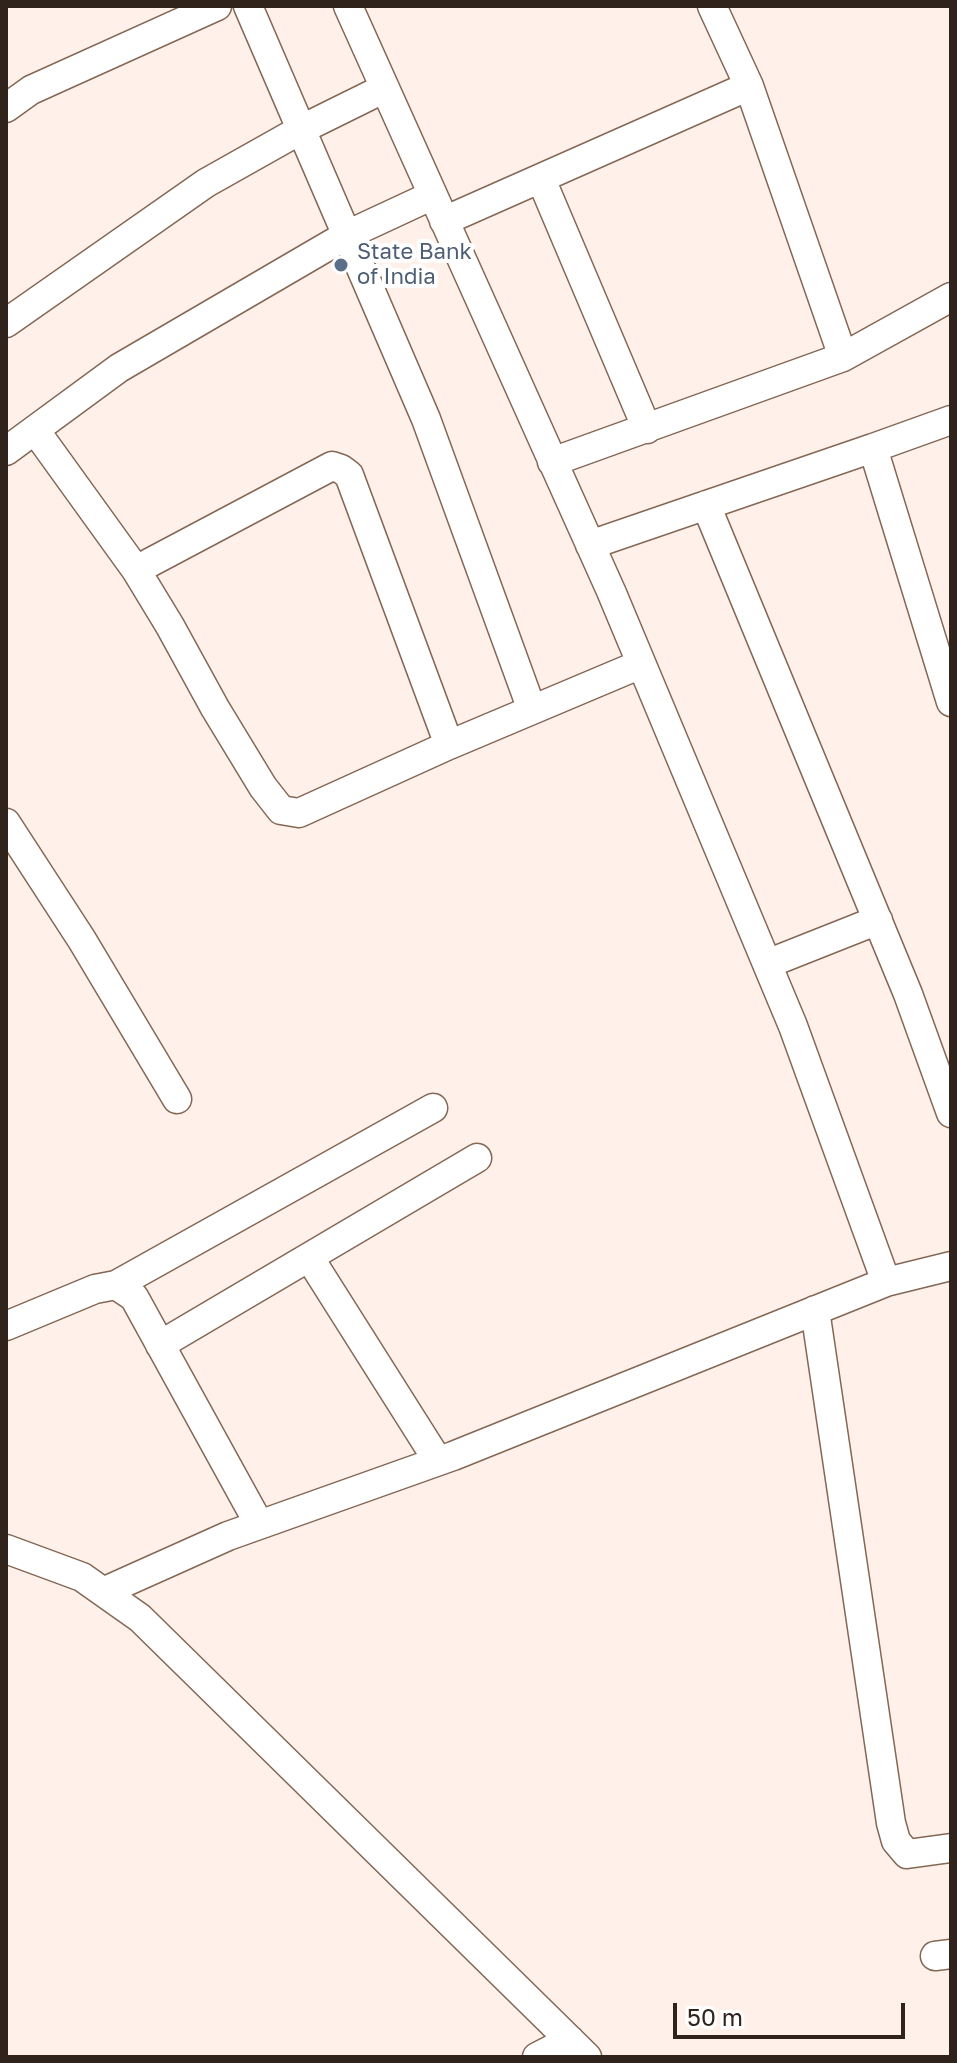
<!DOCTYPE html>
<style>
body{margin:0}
#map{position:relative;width:957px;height:2063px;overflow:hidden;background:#fff1e9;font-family:"Golos Text",sans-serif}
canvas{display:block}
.frame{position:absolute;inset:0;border:8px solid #2f231b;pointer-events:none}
.scale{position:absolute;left:673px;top:2003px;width:232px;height:36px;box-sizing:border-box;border:4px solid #2f231b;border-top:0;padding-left:10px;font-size:24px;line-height:28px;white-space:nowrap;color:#2f231b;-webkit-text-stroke:6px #fff;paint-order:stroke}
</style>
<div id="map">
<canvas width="957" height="2063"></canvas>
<div class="frame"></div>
<div class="scale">50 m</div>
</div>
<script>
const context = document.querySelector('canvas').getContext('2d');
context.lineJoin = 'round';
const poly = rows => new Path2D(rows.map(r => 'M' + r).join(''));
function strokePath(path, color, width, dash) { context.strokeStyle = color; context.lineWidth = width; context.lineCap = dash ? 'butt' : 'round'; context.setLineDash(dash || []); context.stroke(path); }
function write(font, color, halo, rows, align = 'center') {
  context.font = font + ' "Golos Text",sans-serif'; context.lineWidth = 8; context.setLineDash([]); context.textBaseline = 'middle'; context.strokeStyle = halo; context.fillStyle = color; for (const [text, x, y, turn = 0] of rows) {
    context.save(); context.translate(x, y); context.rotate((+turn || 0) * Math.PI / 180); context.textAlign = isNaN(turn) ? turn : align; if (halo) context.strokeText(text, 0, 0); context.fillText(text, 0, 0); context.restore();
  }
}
const street = poly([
 [248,6,426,419,532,710],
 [348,6,611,591,793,1026,886,1282,951,1266],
 [712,6,749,86,843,357],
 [6,108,31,90,217,6],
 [541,179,647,429],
 [444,221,749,86],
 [6,323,206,183,302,129,385,88],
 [35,430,136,570,170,626,215,708,263,787,281,810,299,813,449,745,641,664],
 [873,448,951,420],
 [6,451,119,368,347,235,433,195],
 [552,462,843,357,951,297],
 [706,505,908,994,951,1113],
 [590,545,873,448,951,702],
 [136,570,332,466,341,469,349,475,449,745],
 [6,823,82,940,177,1099],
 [767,964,878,920],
 [309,1257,438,1461],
 [116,1285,433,1108],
 [815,1310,891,1823,896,1841,907,1854,951,1848],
 [6,1326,95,1289,116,1285,134,1297,259,1524],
 [160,1345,477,1158],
 [6,1549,82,1577,140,1618,587,2057],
 [103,1592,228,1536,453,1456,886,1282],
 [935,1956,951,1954],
 [537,2057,570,2040]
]);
const markers = [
 [341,265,8,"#5c6f8a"]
];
const serviceNames = [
 ["State Bank",357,252],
 ["of India",357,277]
];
strokePath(street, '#846755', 31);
strokePath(street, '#fff', 28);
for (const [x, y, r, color] of markers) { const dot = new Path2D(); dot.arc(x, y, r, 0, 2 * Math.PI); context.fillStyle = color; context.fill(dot); strokePath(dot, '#fff', 3); }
write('22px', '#4e5e75', '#fff', serviceNames, 'left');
</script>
